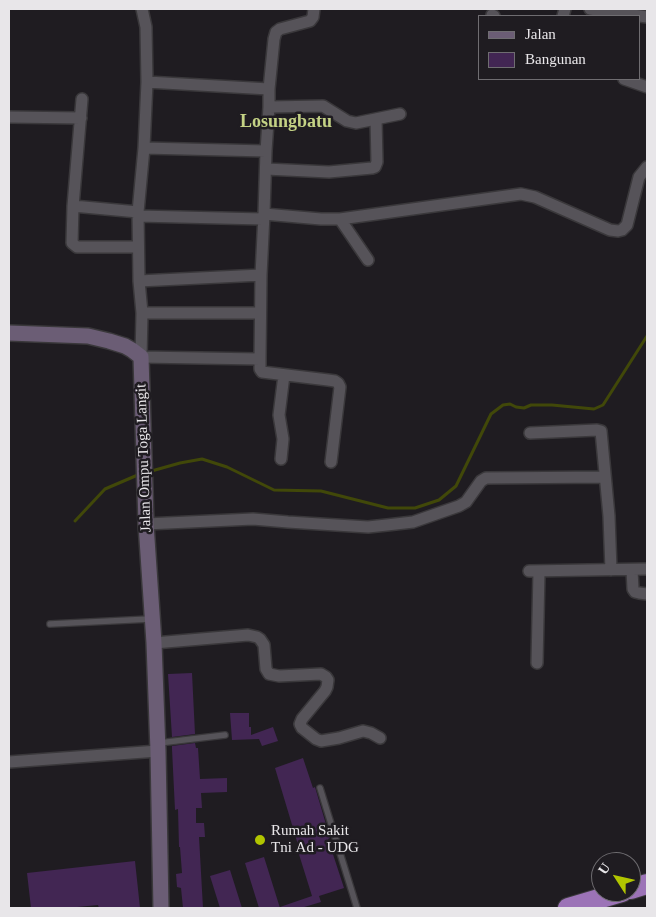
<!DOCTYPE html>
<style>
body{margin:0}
#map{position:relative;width:656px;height:917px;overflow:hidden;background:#1f1c21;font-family:Georgia,serif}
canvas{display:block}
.frame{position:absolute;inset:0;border:10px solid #e8e6e9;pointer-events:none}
.legend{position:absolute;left:478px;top:15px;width:162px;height:65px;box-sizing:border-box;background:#1f1c21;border:1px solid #6f6d71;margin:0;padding:6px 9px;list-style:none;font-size:15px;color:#e8e6e9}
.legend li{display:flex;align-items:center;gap:10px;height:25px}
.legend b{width:25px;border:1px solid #6f6d71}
.north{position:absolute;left:591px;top:852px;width:50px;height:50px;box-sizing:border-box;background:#1f1c21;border:1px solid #6f6d71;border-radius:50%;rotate:305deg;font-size:14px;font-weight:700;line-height:20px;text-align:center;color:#e8e6e9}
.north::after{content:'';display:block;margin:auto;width:18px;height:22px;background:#b1c500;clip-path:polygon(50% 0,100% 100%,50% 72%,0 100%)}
</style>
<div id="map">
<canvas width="656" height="917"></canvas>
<div class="frame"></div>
<ul class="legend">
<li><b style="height:6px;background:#6b5d75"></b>Jalan</li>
<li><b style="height:14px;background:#422653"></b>Bangunan</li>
</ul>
<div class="north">U</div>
</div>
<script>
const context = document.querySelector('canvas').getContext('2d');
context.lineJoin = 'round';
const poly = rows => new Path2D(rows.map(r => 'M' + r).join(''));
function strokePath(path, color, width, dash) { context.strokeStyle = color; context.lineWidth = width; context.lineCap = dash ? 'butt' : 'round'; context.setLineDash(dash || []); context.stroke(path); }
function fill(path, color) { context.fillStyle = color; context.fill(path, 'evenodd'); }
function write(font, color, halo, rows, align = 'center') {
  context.font = font + ' Georgia,serif'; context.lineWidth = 5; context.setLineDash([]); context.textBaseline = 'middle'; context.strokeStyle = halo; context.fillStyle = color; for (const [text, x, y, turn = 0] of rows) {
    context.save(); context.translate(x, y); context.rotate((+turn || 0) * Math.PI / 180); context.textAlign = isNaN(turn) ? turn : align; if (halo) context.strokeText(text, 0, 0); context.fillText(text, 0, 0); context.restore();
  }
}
const stream = poly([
 [148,472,180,463,202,459,227,467,274,490,321,491,388,508,415,508,439,500,456,486,491,414,503,405,510,404,516,407,524,408,531,405,552,405,594,409,603,405,647,336],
 [75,521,105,489,140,474]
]);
const building = poly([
 [192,673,195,734,172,737,168,674],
 [230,713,249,713,249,727,251,727,251,735,273,727,278,741,262,746,259,739,232,740],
 [195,743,196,748,198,748,200,779,227,778,227,792,201,793,202,808,196,808,196,823,204,823,205,837,199,837,203,908,183,908,181,888,177,887,176,874,182,873,180,847,179,847,178,809,175,810,172,749,172,746],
 [303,758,313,788,315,787,330,838,328,839,344,888,319,896,321,902,301,908,280,908,280,907,312,896,297,848,299,848,275,768],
 [264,857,280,908,259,908,245,863],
 [135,861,140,908,99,908,98,905,67,908,31,908,27,873],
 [230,870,242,908,220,908,210,876]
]);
const lane = poly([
 [50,624,150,619],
 [159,743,225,735],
 [320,788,357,908]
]);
const street = poly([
 [142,9,146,27,147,82,144,148,138,212,139,281,142,313,141,357,260,359,261,275,264,214,266,151,269,107,269,89,274,39,276,32,280,29,310,21,313,17,314,9],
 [590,9,647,17],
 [492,15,494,16],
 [563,16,565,9],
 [624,79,647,87],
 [147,82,269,89],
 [82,99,73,206,72,243,77,247,138,247],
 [269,107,323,106,347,121,356,123,400,114],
 [9,117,81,118],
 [144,148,266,151],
 [266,169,329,172,372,168,375,167,377,162,376,119],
 [73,206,138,212],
 [264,214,321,219,340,219,521,194,535,197,610,230,618,231,622,230,627,225,639,177,647,167],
 [138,216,263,219],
 [340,219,368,260],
 [139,281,261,275],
 [142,313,260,313],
 [260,359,260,369,262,372,328,380,335,381,338,383,340,387,331,462],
 [530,433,597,430,601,431,609,516,611,570],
 [281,459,283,439,279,415,284,375],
 [146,524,253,519,288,522,368,527,387,525,413,522,459,506,466,502,481,481,486,478,605,477],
 [632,570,633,589,635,592,639,593,647,594],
 [529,571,647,569],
 [154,643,248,635,257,637,260,639,264,645,266,669,269,674,279,676,321,674,326,677,328,680,327,687,325,691,302,719,300,724,302,728,316,739,321,741,339,738,363,731,371,733,380,738],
 [537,663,539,572],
 [9,762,158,751]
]);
const secondary = poly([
 [9,333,88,336,109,341,125,346,132,350,141,357,146,524,154,643,158,751,161,908]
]);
const highway = poly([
 [631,889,647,884],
 [568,908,622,892]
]);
const markers = [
 [260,840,6,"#b1c500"]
];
const streetNames = [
 ["Jalan Ompu Toga Langit",144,458,-92]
];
const poiNames = [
 ["Rumah Sakit",271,831],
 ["Tni Ad - UDG",271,848]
];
const quarterNames = [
 ["Losungbatu",286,122]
];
strokePath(stream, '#414809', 3);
fill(building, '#422653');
strokePath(lane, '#3a383b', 8);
strokePath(street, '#3a383b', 14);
strokePath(secondary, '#3a383b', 18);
strokePath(highway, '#3a383b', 22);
strokePath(lane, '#565359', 5.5);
strokePath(street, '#565359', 11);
strokePath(secondary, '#6b5d75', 15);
strokePath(highway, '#9c73b7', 20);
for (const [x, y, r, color] of markers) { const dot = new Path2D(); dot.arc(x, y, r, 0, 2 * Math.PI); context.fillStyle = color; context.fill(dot); strokePath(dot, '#1f1c21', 2); }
write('15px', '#e8e6e9', '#1f1c21', streetNames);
write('15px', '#e8e6e9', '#1f1c21', poiNames, 'left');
write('bold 18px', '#c4d285', '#1f1c21', quarterNames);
</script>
